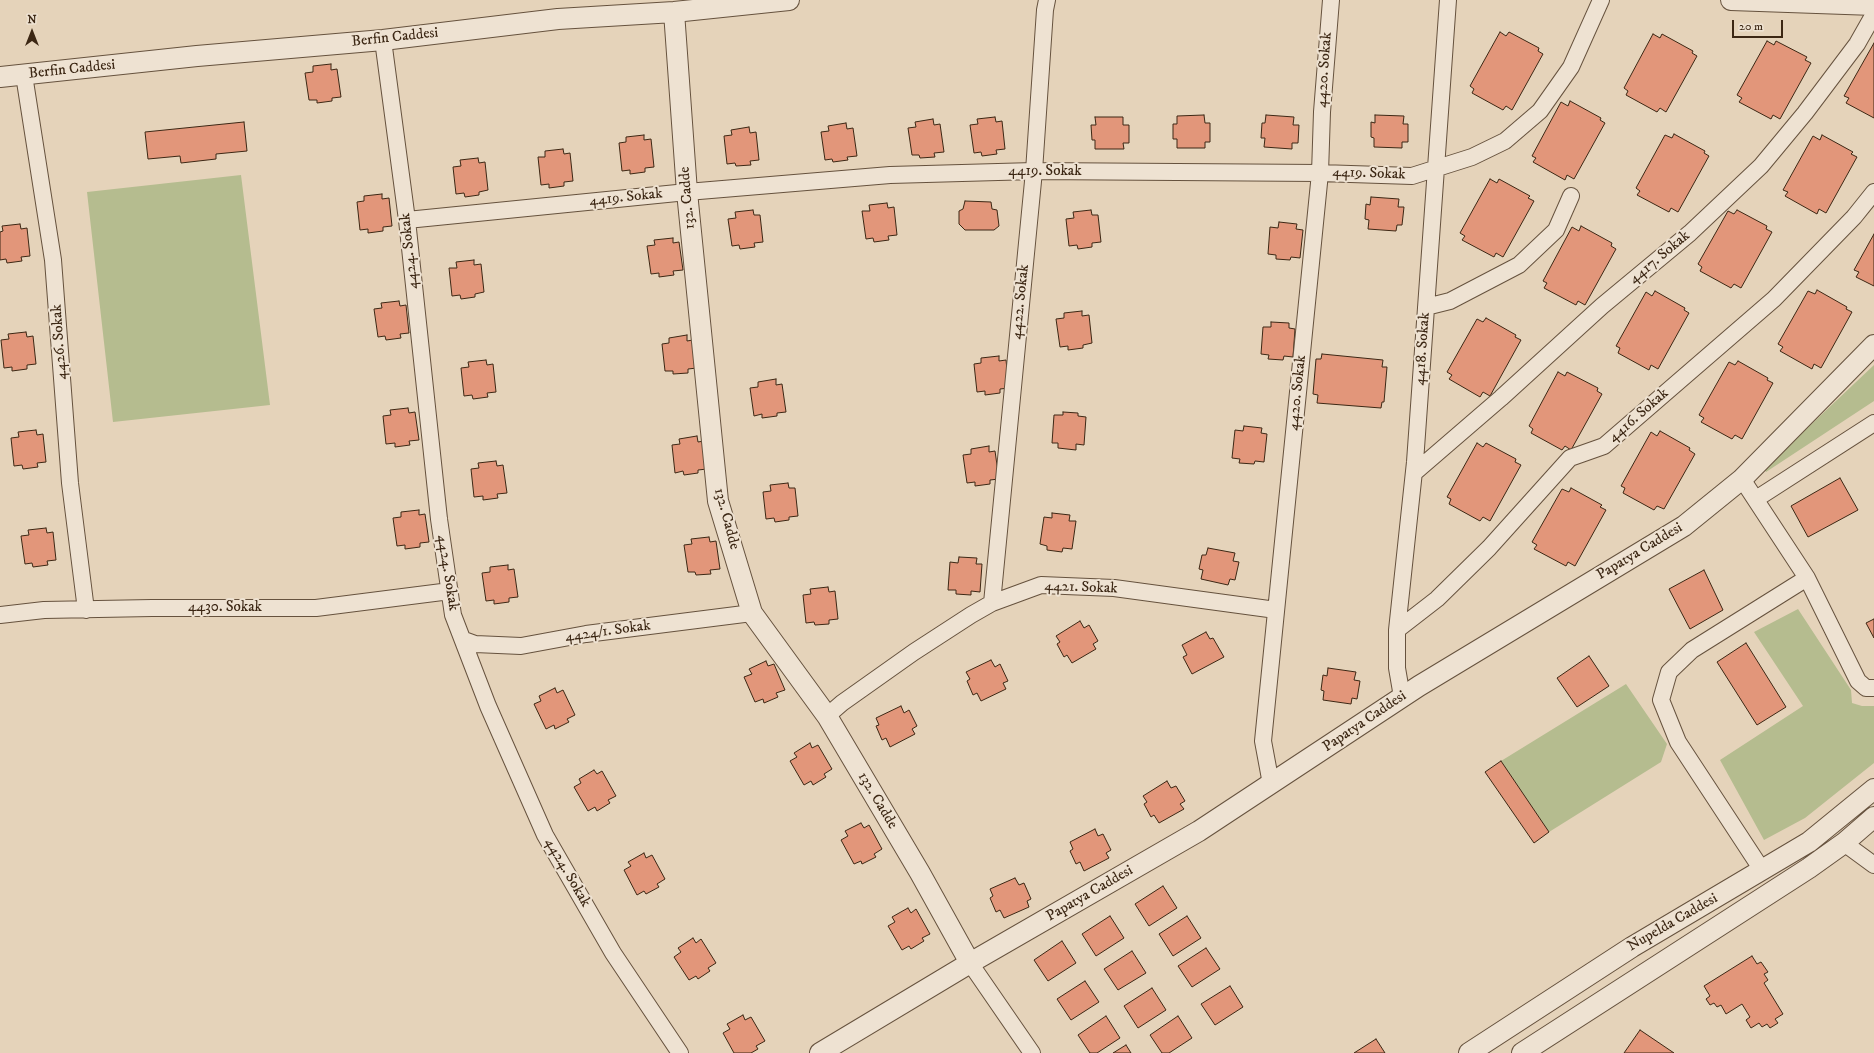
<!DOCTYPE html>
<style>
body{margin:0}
#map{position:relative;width:1874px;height:1053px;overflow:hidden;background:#e5d3ba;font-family:"IM FELL DW Pica",serif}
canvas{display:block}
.north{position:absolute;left:12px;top:12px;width:40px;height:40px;-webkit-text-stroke:3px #eee2d2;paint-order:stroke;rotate:0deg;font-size:11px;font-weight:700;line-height:16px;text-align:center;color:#3c2714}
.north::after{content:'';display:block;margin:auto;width:14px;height:18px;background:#3c2714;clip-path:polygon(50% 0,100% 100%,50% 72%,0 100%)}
.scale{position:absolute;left:1732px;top:20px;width:51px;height:18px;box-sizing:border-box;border:2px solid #3c2714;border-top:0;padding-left:5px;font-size:12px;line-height:14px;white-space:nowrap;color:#3c2714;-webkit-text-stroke:3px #eee2d2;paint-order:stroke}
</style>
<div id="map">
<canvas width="1874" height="1053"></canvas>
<div class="north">N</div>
<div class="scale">20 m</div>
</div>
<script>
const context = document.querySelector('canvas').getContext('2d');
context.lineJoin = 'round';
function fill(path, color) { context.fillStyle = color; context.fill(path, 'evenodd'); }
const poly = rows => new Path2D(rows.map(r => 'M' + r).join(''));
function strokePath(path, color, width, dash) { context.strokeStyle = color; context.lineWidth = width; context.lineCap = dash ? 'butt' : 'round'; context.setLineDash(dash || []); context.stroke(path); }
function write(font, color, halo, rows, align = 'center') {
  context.font = font + ' "IM FELL DW Pica",serif'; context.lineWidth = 4; context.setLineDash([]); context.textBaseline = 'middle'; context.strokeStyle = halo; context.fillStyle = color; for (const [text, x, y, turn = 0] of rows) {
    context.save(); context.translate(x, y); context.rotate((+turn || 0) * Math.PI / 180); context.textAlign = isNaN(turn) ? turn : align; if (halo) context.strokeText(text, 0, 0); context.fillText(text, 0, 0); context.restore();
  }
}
const green = poly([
 [241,175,270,405,113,422,87,192],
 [1874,365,1874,401,1766,472,1764,469],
 [1798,609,1851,690,1852,703,1862,706,1874,706,1874,763,1805,818,1764,840,1720,760,1803,706,1754,632],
 [1626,684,1667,744,1661,762,1549,832,1501,761]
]);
const building = poly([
 [1500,32,1506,36,1509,32,1539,48,1538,51,1543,54,1512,110,1506,106,1503,110,1472,93,1474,89,1470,86,1500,32],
 [1653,34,1660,38,1662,34,1693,51,1692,53,1697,56,1666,112,1660,108,1657,112,1626,95,1628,91,1624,88,1653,34],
 [1767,41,1774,45,1776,41,1807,57,1805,60,1811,63,1780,119,1773,115,1771,119,1739,102,1742,98,1737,95,1767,41],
 [1874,43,1874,118,1846,103,1849,98,1844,96,1874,43],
 [331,64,331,70,337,69,341,97,332,98,332,101,317,103,317,100,309,100,305,73,313,72,313,66,331,64],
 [1570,101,1601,118,1600,120,1605,123,1574,179,1567,175,1565,180,1533,162,1536,158,1532,156,1561,102,1568,106,1570,101],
 [1204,115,1205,123,1210,123,1210,142,1205,142,1205,148,1177,148,1177,139,1173,139,1173,124,1177,124,1177,116,1204,115],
 [1266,115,1294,117,1293,125,1299,125,1298,143,1292,143,1292,149,1264,147,1265,138,1261,138,1262,123,1265,123,1266,115],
 [1375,115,1404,116,1403,124,1408,124,1408,142,1402,142,1402,148,1374,147,1374,138,1371,137,1371,122,1375,123,1375,115],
 [995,117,996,122,1002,121,1005,149,996,150,997,154,982,156,981,152,974,153,970,125,978,124,977,119,995,117],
 [1095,117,1123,117,1123,125,1129,125,1129,143,1123,143,1124,149,1095,149,1095,140,1092,140,1091,125,1096,125,1095,117],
 [933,119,934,125,940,124,944,152,934,153,935,157,920,158,919,155,912,155,908,128,916,127,915,122,933,119],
 [244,122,247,151,216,154,216,159,181,163,180,156,148,159,145,132,244,122],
 [846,123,847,129,853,128,857,156,847,157,848,160,833,162,832,159,825,160,821,132,829,131,828,126,846,123],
 [749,127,750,133,756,132,759,160,750,161,751,165,736,166,735,163,727,164,724,136,732,135,731,130,749,127],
 [1674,134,1705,151,1704,153,1709,156,1678,212,1671,208,1669,212,1637,195,1640,191,1636,188,1665,135,1672,138,1674,134],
 [644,135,644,140,651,139,654,167,645,168,645,172,630,174,630,170,622,171,619,143,626,142,626,137,644,135],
 [1822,135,1853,152,1851,154,1857,157,1826,213,1819,209,1817,214,1785,196,1788,192,1783,190,1813,136,1820,140,1822,135],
 [563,149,564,154,570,153,573,181,564,182,564,186,549,188,549,184,541,185,538,157,545,157,545,151,563,149],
 [478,158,479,163,485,162,488,190,479,192,479,195,465,197,464,193,456,194,453,167,461,166,460,160,478,158],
 [1490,179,1497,183,1499,179,1530,196,1528,198,1534,201,1503,257,1496,253,1494,257,1462,240,1465,236,1460,233,1490,179],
 [382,194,382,199,389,198,392,226,383,227,383,231,368,233,368,229,360,230,357,202,364,201,364,196,382,194],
 [1371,197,1399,199,1398,207,1404,207,1402,225,1397,225,1396,231,1368,229,1369,220,1365,219,1366,204,1370,205,1371,197],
 [965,201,991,202,992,209,997,210,999,226,994,230,965,230,959,224,959,211,963,209,965,201],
 [887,203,888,208,894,207,897,235,888,236,889,240,874,242,873,238,866,239,862,211,870,211,869,205,887,203],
 [753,210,754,215,760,215,763,242,754,243,755,247,740,249,739,245,732,246,728,219,736,218,735,212,753,210],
 [1091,210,1092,215,1098,215,1101,242,1092,243,1092,247,1078,249,1077,245,1069,246,1066,219,1074,218,1073,212,1091,210],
 [1737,210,1767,226,1766,229,1772,232,1741,288,1734,284,1731,288,1700,271,1702,267,1698,264,1728,211,1734,214,1737,210],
 [1279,222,1297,224,1296,229,1303,230,1300,258,1291,257,1290,260,1276,259,1276,255,1268,254,1270,227,1278,228,1279,222],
 [20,224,21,229,27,228,30,256,21,257,22,261,7,263,6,259,0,260,0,232,3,231,2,226,20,224],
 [1581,226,1612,243,1611,246,1616,249,1585,305,1578,301,1576,305,1544,288,1547,283,1543,281,1572,227,1579,231,1581,226],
 [1874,234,1874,286,1856,277,1859,272,1854,270,1874,234],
 [673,238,673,243,679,242,683,270,673,271,674,275,659,277,659,273,651,274,647,246,655,245,654,240,673,238],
 [474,260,474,265,481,264,484,292,475,294,475,297,461,299,460,295,452,296,449,268,457,268,456,262,474,260],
 [1817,290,1847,307,1846,309,1852,312,1821,368,1814,364,1812,369,1780,351,1783,347,1778,344,1808,291,1815,294,1817,290],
 [1655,291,1685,308,1684,310,1689,313,1658,369,1651,365,1649,370,1618,353,1620,348,1616,346,1646,292,1652,296,1655,291],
 [399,301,400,306,406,305,409,333,400,334,401,338,386,340,385,336,378,337,374,309,382,308,381,303,399,301],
 [1082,311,1082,316,1089,315,1092,343,1083,345,1083,348,1068,350,1068,346,1060,347,1056,319,1064,318,1064,313,1082,311],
 [1486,318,1516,335,1515,337,1521,340,1490,396,1483,392,1480,397,1449,379,1452,375,1447,372,1477,319,1483,322,1486,318],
 [1271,322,1289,323,1289,328,1295,329,1293,357,1284,356,1283,360,1268,359,1269,355,1261,354,1263,327,1271,327,1271,322],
 [26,332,27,337,33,336,36,364,27,365,27,369,12,371,12,367,4,368,1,340,9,339,8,334,26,332],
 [687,335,687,341,693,340,697,368,688,369,688,373,673,374,673,371,665,371,662,344,669,343,669,338,687,335],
 [1322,354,1383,360,1382,367,1387,367,1384,402,1382,402,1381,408,1317,403,1318,395,1313,394,1316,359,1321,359,1322,354],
 [999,356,999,361,1006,360,1009,388,1000,389,1000,393,985,395,985,391,977,392,974,364,981,363,981,358,999,356],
 [486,360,487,365,493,364,496,392,487,393,488,397,473,399,472,395,464,396,461,368,469,367,468,362,486,360],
 [1738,361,1768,378,1767,380,1773,383,1742,439,1735,435,1732,439,1701,422,1704,418,1699,415,1729,362,1735,365,1738,361],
 [1558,372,1565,376,1567,372,1598,388,1597,391,1602,394,1571,450,1565,446,1562,450,1531,433,1533,429,1529,426,1558,372],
 [776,379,776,385,782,384,786,412,777,413,777,416,762,418,762,414,754,416,750,388,758,387,758,382,776,379],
 [408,408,409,413,415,412,419,440,409,441,410,445,395,447,395,443,386,444,383,416,391,415,390,410,408,408],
 [1063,412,1078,413,1078,416,1086,417,1084,445,1076,444,1076,450,1058,448,1058,443,1052,443,1054,415,1063,415,1063,412],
 [1244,426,1262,428,1261,433,1267,434,1264,462,1255,461,1254,464,1239,463,1240,459,1232,458,1235,430,1243,431,1244,426],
 [36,430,37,435,43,434,46,462,37,463,38,467,23,469,22,465,14,466,11,438,19,437,18,432,36,430],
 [1660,431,1690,448,1689,450,1695,454,1664,509,1657,506,1654,510,1623,493,1625,488,1621,486,1651,432,1657,436,1660,431],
 [697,436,698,442,704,441,707,469,698,470,698,473,684,475,683,471,675,473,672,445,680,444,679,439,697,436],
 [1477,443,1483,447,1486,443,1516,459,1515,462,1521,465,1490,521,1483,517,1480,521,1449,504,1451,499,1447,497,1477,443],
 [989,446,989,452,995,451,999,479,990,480,990,484,975,486,975,482,967,483,963,455,971,454,971,449,989,446],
 [496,461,497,466,503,465,507,493,497,494,498,498,483,500,483,496,474,497,471,469,479,468,478,463,496,461],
 [1840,478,1858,510,1808,537,1791,506,1840,478],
 [788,483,789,488,795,488,798,516,789,517,789,520,775,522,774,518,766,519,763,492,771,491,770,485,788,483],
 [1571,488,1602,505,1600,507,1606,510,1575,566,1568,562,1566,566,1534,549,1537,545,1532,542,1562,489,1569,492,1571,488],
 [419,510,419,515,425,514,429,542,420,543,420,547,405,549,405,545,397,546,393,518,401,517,401,512,419,510],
 [1052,513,1070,515,1069,521,1076,521,1072,549,1063,548,1062,552,1047,550,1047,546,1040,544,1044,517,1052,518,1052,513],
 [46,528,47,533,53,532,56,560,47,561,48,565,33,567,32,563,25,564,21,536,29,535,28,530,46,528],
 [709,537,710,542,716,541,720,569,710,570,711,574,696,575,695,572,688,572,684,545,692,544,691,539,709,537],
 [1208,548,1235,553,1233,561,1239,562,1235,580,1230,579,1228,585,1201,579,1203,570,1199,569,1202,555,1206,555,1208,548],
 [959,557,977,558,976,564,982,564,980,592,971,591,971,595,956,594,956,590,948,590,950,562,958,563,959,557],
 [508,565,508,570,514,569,518,597,509,598,509,602,494,604,494,600,486,601,482,573,490,572,490,567,508,565],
 [1704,570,1723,610,1690,629,1669,589,1704,570],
 [828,587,829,592,835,591,838,619,829,620,829,624,815,625,814,622,806,623,803,595,811,594,810,589,828,587],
 [1874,619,1874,638,1866,623,1874,619],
 [1080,621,1084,628,1089,625,1098,641,1093,644,1096,649,1072,663,1067,655,1064,657,1057,644,1060,642,1056,636,1080,621],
 [1206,632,1210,639,1213,638,1224,657,1192,674,1183,657,1187,655,1182,645,1206,632],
 [1746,643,1786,707,1757,725,1717,662,1746,643],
 [1589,656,1609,686,1577,707,1557,678,1589,656],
 [991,660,995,667,1000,664,1008,681,1003,683,1006,689,981,701,977,693,973,695,967,681,970,679,966,672,991,660],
 [766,661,768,666,774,664,785,690,776,693,778,697,764,703,763,699,755,702,744,677,752,674,749,669,766,661],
 [1328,668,1356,672,1354,680,1360,681,1357,699,1352,698,1351,704,1323,700,1324,691,1321,690,1323,675,1327,676,1328,668],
 [555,688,557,693,563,690,575,715,567,719,569,722,555,729,554,725,546,729,534,704,541,701,539,696,555,688],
 [901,706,904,713,909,710,917,726,912,729,915,734,890,747,886,738,882,740,876,726,879,725,876,718,901,706],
 [810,743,812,748,818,745,832,769,824,774,826,777,813,785,811,781,804,785,790,761,797,757,794,753,810,743],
 [1501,761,1549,832,1534,843,1485,772,1501,761],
 [594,770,597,774,602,771,616,796,608,800,610,803,597,811,595,807,588,811,574,787,581,783,579,779,594,770],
 [1167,781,1171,788,1176,786,1185,801,1180,804,1184,809,1159,823,1154,815,1151,817,1144,804,1147,802,1143,796,1167,781],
 [861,823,864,828,869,825,882,849,874,854,876,857,862,864,861,861,854,864,841,840,848,836,845,831,861,823],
 [1095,829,1098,836,1103,834,1111,850,1106,853,1109,858,1084,871,1080,862,1076,864,1070,851,1073,849,1070,842,1095,829],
 [644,853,646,858,652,855,665,879,657,884,659,887,646,894,644,891,637,895,624,870,631,866,628,862,644,853],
 [1015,878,1019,885,1024,883,1031,899,1027,901,1029,907,1004,918,1000,910,996,912,990,898,993,896,990,889,1015,878],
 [1163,886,1177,908,1149,926,1135,904,1163,886],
 [908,908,911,913,916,909,930,934,922,938,924,941,911,949,909,946,902,950,888,926,895,922,892,917,908,908],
 [1110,916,1124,938,1096,956,1082,934,1110,916],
 [1187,916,1201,938,1173,956,1159,934,1187,916],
 [693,938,696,943,701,939,716,963,708,968,710,971,698,979,696,976,689,980,674,957,681,952,678,948,693,938],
 [1062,941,1076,963,1048,981,1034,960,1062,941],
 [1206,948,1220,969,1192,987,1178,966,1206,948],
 [1132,951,1146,973,1118,990,1104,969,1132,951],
 [1752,956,1757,964,1761,962,1768,972,1764,974,1768,980,1764,983,1783,1014,1775,1019,1778,1023,1770,1028,1767,1024,1762,1027,1759,1023,1751,1028,1746,1020,1750,1017,1742,1004,1726,1014,1721,1005,1717,1007,1714,1003,1710,1005,1706,999,1710,996,1704,986,1752,956],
 [1085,981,1099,1002,1071,1020,1057,999,1085,981],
 [1230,986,1243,1007,1215,1025,1201,1004,1230,986],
 [1152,988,1166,1010,1138,1028,1124,1006,1152,988],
 [743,1015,745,1020,751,1017,765,1041,756,1046,758,1049,751,1053,734,1053,723,1033,730,1029,727,1024,743,1015],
 [1106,1016,1120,1038,1097,1053,1090,1053,1078,1035,1106,1016],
 [1178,1016,1192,1038,1169,1053,1162,1053,1150,1035,1178,1016],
 [1640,1030,1674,1053,1624,1053,1640,1030],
 [1376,1039,1385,1053,1354,1053,1376,1039],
 [1126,1045,1131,1053,1113,1053,1126,1045]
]);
const minor = poly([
 [383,40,407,220,439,519,453,615,488,706,545,835,613,953,680,1053],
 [24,75,53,260,70,483,86,610],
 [407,220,687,192,890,175,1034,171,1320,173,1412,176,1472,157,1505,141,1540,111,1571,67,1601,0],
 [1426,307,1450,301,1519,265,1556,230,1571,196],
 [1414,473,1501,398,1602,306,1690,233,1761,166,1805,113,1857,44,1874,14],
 [1742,479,1807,578,1858,681,1866,688,1874,688],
 [1756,499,1874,423],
 [992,603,1034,171,1045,10,1047,0],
 [0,615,44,610,152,608,316,608,450,591],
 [1397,630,1437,599,1489,548,1570,458,1604,446,1774,299,1854,217,1874,192],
 [464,640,475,644,521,646,586,634,752,613],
 [1402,697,1397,668,1397,630,1415,462,1448,0],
 [827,716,842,703,914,652,971,615,992,603,1041,585,1114,588,1276,610],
 [1271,784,1263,741,1320,173,1322,112,1331,0],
 [1844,843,1874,865],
 [1762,870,1678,742,1661,700,1669,672,1692,650,1807,578],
 [970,963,1032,1053]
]);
const tertiary = poly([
 [1731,0,1874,5],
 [674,12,687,192,718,501,752,613,827,716,920,873,970,963],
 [0,77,197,56,383,40,558,19,674,12,789,0],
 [820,1053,970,963,1199,831,1419,686,1684,526,1742,479,1874,345],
 [1469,1053,1632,947,1809,842,1874,789],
 [1522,1053,1809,868,1844,843,1874,817]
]);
const streetNames = [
 ["Berfin Caddesi",395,38,-6],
 ["Berfin Caddesi",72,70,-6],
 ["4420. Sokak",1325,70,-86],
 ["4419. Sokak",1045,172],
 ["4419. Sokak",1369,174,2],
 ["4419. Sokak",626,198,-6],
 ["132. Cadde",688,198,-95],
 ["4424. Sokak",410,251,-96],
 ["4417. Sokak",1660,258,-40],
 ["4422. Sokak",1021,302,-84],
 ["4426. Sokak",60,342,-94],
 ["4418. Sokak",1423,349,-86],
 ["4420. Sokak",1298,393,-84],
 ["4416. Sokak",1639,416,-41],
 ["132. Cadde",726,519,75],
 ["Papatya Caddesi",1640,552,-31],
 ["4424. Sokak",447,573,81],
 ["4421. Sokak",1081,588,2],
 ["4430. Sokak",225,608],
 ["4424/1. Sokak",608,632,-8],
 ["Papatya Caddesi",1365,722,-34],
 ["132. Cadde",877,801,59],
 ["4424. Sokak",567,873,60],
 ["Papatya Caddesi",1090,894,-30],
 ["Nupelda Caddesi",1673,923,-30]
];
fill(green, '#b5bc8f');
fill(building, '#e2967a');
strokePath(building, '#3c2714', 1);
strokePath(minor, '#66523e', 18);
strokePath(tertiary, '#66523e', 22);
strokePath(minor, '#eee2d2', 16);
strokePath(tertiary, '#eee2d2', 20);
write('15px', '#3c2714', '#eee2d2', streetNames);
</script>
